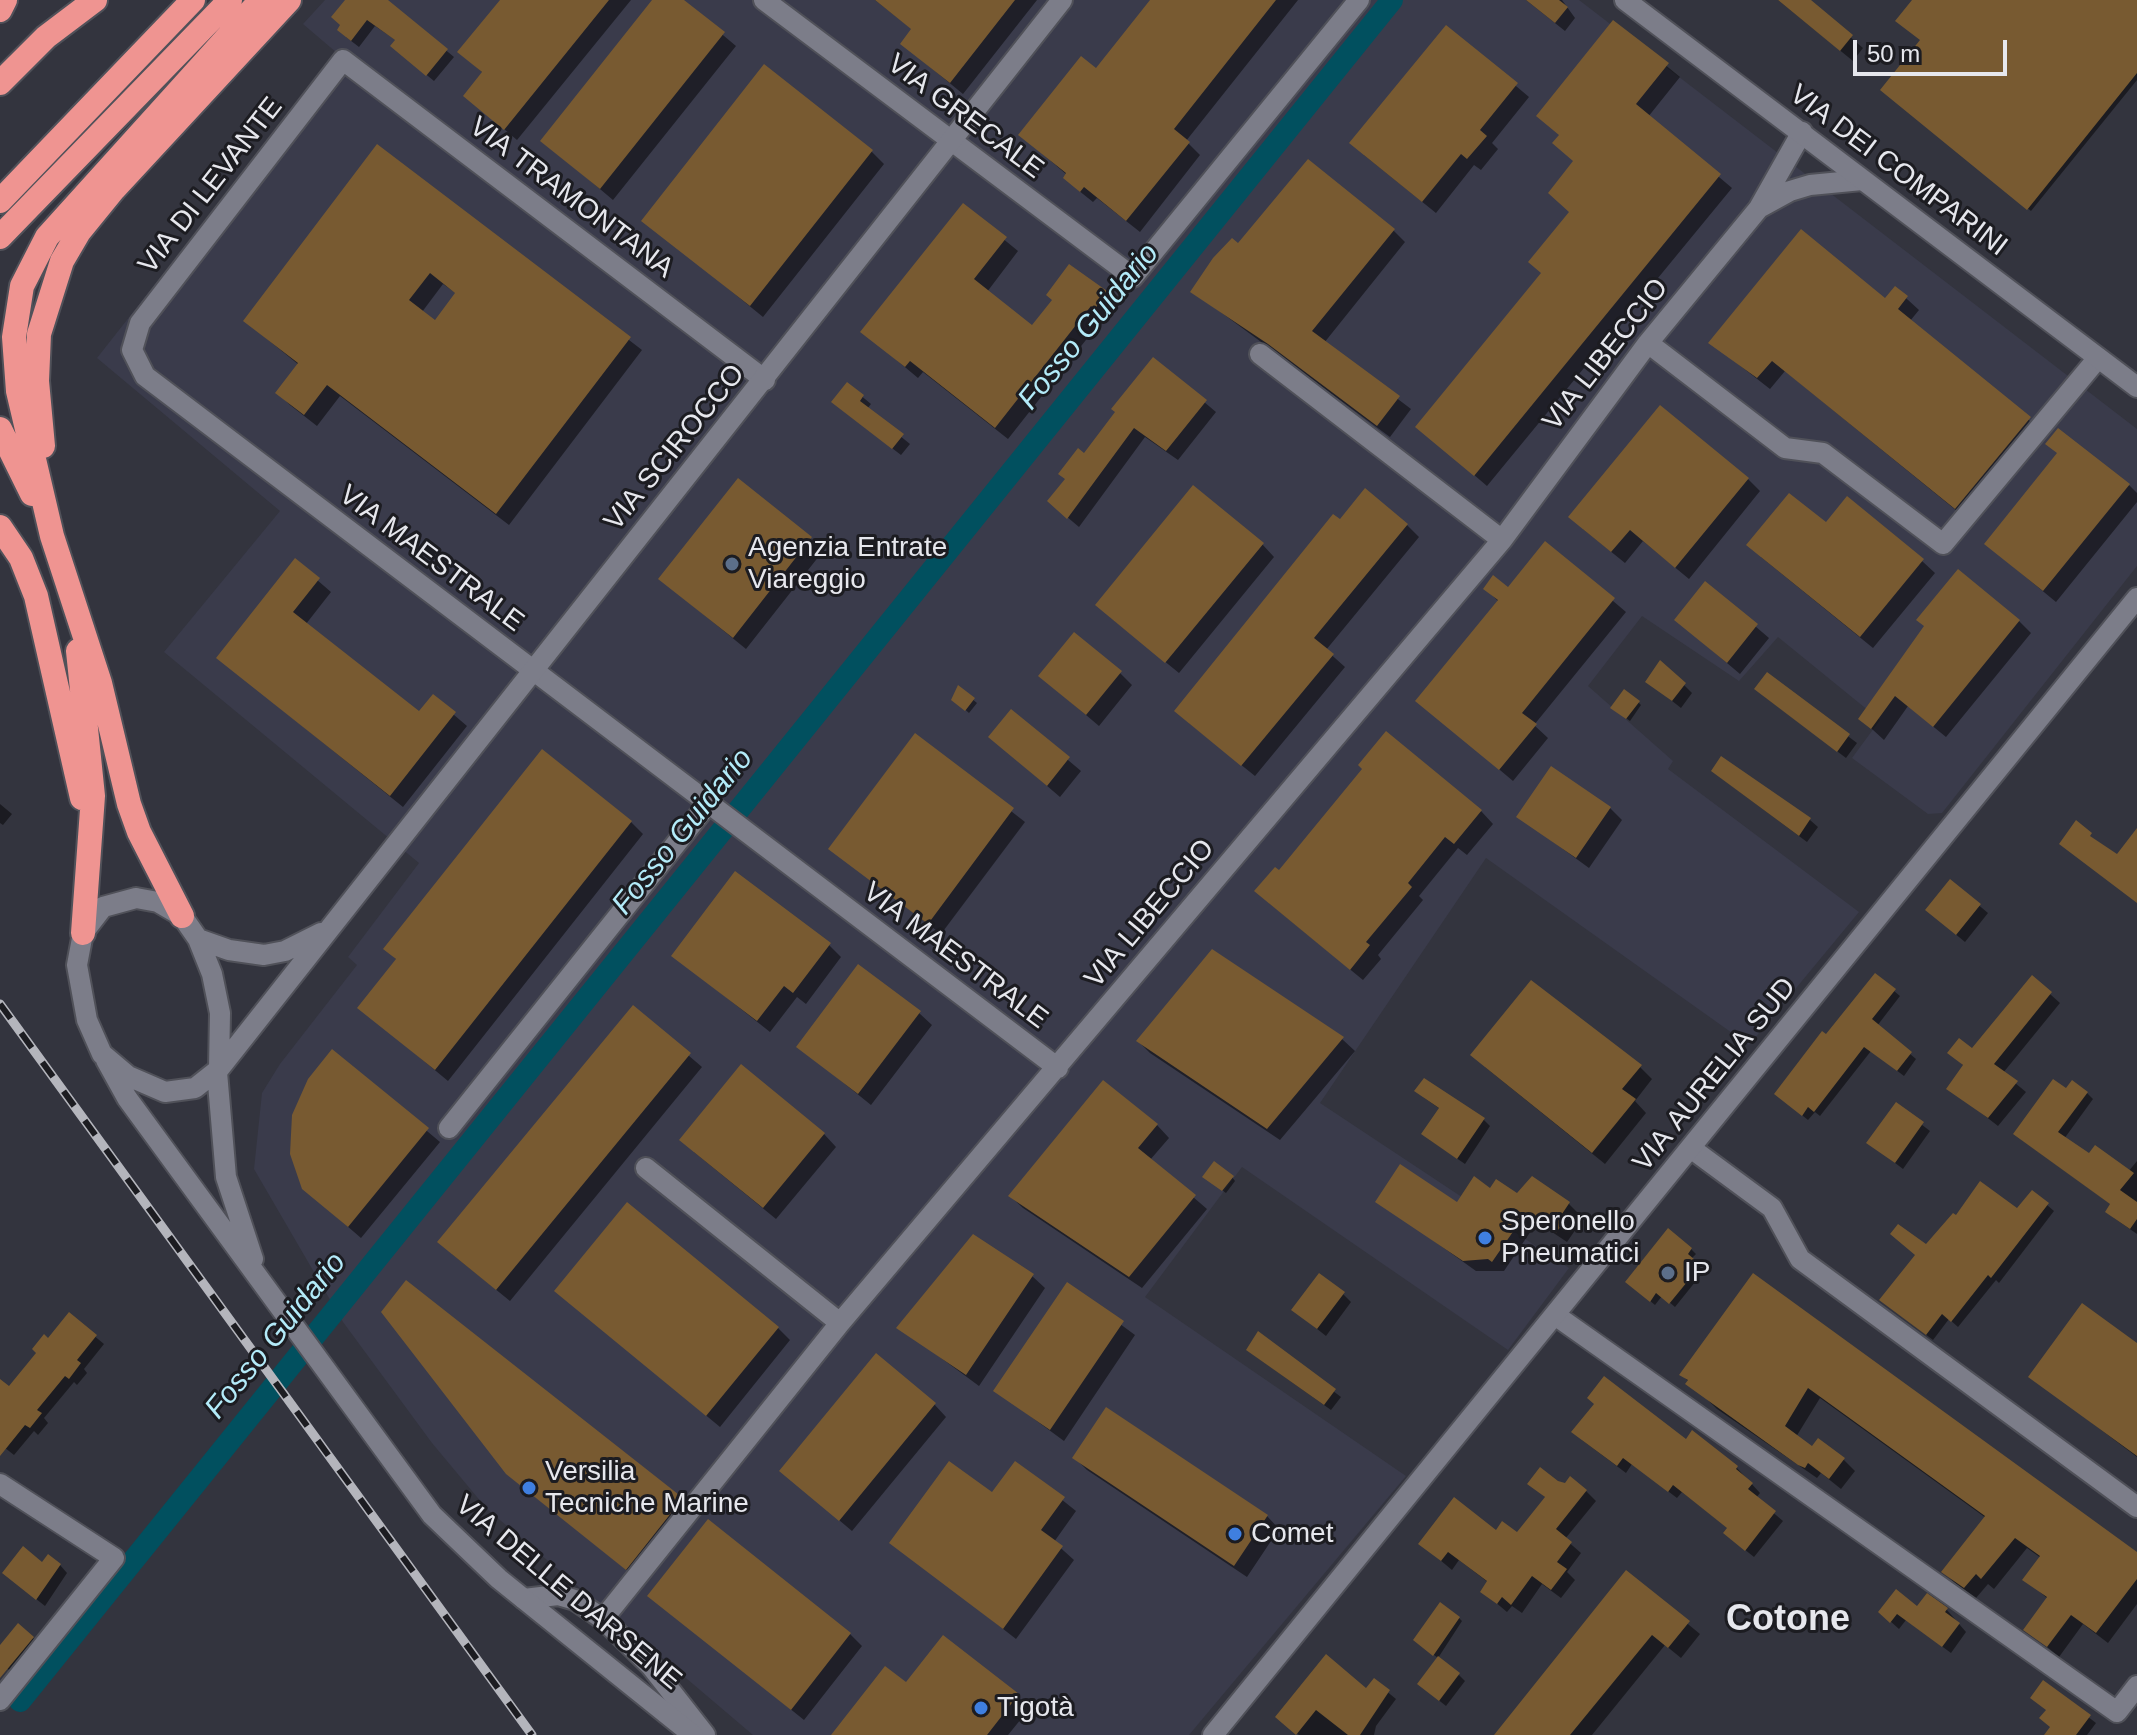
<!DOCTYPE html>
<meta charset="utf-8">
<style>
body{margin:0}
#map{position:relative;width:2137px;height:1735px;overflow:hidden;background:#33343e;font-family:Arial,sans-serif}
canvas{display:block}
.scale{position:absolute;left:1853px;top:40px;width:154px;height:36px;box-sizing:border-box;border:4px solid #e6e7ed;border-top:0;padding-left:10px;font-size:24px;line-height:28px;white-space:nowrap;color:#e6e7ed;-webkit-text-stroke:6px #1c1c21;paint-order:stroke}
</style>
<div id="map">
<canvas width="2137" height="1735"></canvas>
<div class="scale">50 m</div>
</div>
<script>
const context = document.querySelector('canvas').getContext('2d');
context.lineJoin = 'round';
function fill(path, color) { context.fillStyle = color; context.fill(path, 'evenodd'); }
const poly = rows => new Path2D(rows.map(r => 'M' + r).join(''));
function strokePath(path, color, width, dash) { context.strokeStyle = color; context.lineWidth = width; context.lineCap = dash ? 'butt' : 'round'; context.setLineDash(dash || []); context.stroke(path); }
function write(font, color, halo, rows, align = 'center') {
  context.font = font + ' Arial,sans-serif'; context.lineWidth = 6; context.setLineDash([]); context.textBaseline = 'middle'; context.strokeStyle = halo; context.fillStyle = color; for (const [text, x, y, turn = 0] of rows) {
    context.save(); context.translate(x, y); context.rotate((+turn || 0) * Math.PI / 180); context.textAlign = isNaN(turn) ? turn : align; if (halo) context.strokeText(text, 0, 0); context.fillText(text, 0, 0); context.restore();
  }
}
const built = poly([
 [325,0,1579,0,2137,429,2137,566,1942,813,1928,814,1852,758,1880,720,1778,637,1739,681,1642,616,1588,686,1673,761,1668,769,1859,912,1749,1045,1486,858,1320,1103,1569,1268,1508,1350,1242,1167,1145,1297,1406,1476,1189,1735,753,1735,487,1509,432,1443,343,1322,254,1169,262,1093,280,1064,357,965,348,957,419,863,164,652,280,511,97,358,337,53,303,24]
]);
const shadow = poly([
 [348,0,385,0,454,57,434,81,400,53,397,41,375,26,359,47,346,37],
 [502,0,631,0,517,140,465,96,484,74,460,52],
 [655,0,681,0,736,46,613,200,543,141],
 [875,0,1037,0,963,94,902,44,913,30],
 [1153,0,1298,0,1186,141,1200,155,1140,232,1097,198,1093,202,1078,190,1067,175,1021,135,1096,71],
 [1526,0,1562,0,1575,18,1565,31],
 [1778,0,1807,0,1863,48,1853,61],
 [1915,0,2137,0,2137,80,2031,211,1885,93,1922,41],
 [1614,23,1680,77,1648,117,1732,188,1487,486,1418,427,1543,274,1571,212,1575,162,1561,136],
 [1446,27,1529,97,1492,143,1498,149,1481,170,1474,165,1436,213,1364,155],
 [378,147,642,350,509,525,340,396,317,426,290,405,278,393,299,365,245,321],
 [443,284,457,294,436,322,422,312],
 [871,151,884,164,763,317,644,220],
 [963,206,1018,251,987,292,1033,328,1054,301,1070,267,1119,305,1108,320,1104,317,1008,439,923,372,918,378,863,332],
 [1393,230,1405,242,1324,343,1411,409,1390,437,1192,291,1239,246],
 [1896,289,1919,310,1910,321,2042,431,1968,520,1785,371,1770,389,1711,343,1885,301],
 [1154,360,1216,412,1178,460,1145,437,1079,527,1060,511,1085,456],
 [847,384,871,404,867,409,910,444,901,455,841,409],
 [1748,479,1760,491,1689,579,1643,541,1625,563,1583,529],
 [738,481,823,551,746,649,660,579],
 [2129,485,2137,493,2137,502,2056,602,1999,555],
 [1340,522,1407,525,1419,537,1326,650,1345,667,1255,776,1189,723],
 [1826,525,1922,561,1935,573,1873,648,1761,557],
 [1262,544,1274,557,1179,673,1110,617],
 [1546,544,1626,612,1534,725,1548,738,1513,781,1418,701,1499,602,1485,588,1509,590],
 [295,561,331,592,306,624,419,714,433,697,467,726,403,807,218,658],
 [1706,584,1769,638,1740,674,1676,620],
 [2019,621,2031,633,1946,737,1908,706,1884,740,1861,719,1926,626],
 [1120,673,1132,685,1099,726,1040,676],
 [1767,675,1857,743,1846,758,1765,697],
 [1648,682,1684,685,1692,693,1681,708],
 [959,688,977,703,969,713,953,699],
 [1638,702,1641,705,1630,721,1616,711],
 [1011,712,1081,771,1060,797,990,737],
 [915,736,1025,822,941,934,831,849],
 [1722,759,1810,820,1818,827,1807,842,1721,778],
 [0,804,12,814,3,825,0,823],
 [1610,808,1622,820,1589,868,1519,817],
 [1481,811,1493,824,1467,855,1458,848,1419,896,1423,900,1378,955,1381,959,1363,980,1269,903,1279,873],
 [631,822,643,834,448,1081,360,1008,398,961,386,949],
 [1951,882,1988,913,1965,942,1936,918],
 [829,945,841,957,806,1004,797,997,770,1032,674,956],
 [2032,978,2060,1003,2003,1073,2026,1092,1998,1126,1949,1088,1965,1067,1950,1053,1973,1051],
 [1894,991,1900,996,1877,1026,1916,1059,1904,1076,1871,1051,1820,1116,1815,1112,1808,1120,1782,1099,1826,1037],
 [633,1008,702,1067,510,1301,452,1254],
 [919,1013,932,1025,871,1105,799,1047],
 [1342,1039,1355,1051,1280,1140,1150,1053,1138,1041],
 [333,1052,440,1142,361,1238,303,1188],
 [1485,1067,1640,1067,1652,1079,1635,1101,1646,1113,1605,1164],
 [2066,1091,2087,1093,2093,1099,2064,1139,2089,1156,2128,1172,2137,1161,2137,1234,2114,1218,2112,1205,2022,1140],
 [1423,1097,1483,1119,1490,1126,1465,1164,1430,1140,1440,1109],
 [1896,1105,1930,1131,1903,1169,1869,1143],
 [1157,1125,1169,1138,1150,1160,1207,1209,1142,1288,1023,1208,1010,1196],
 [824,1134,836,1147,776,1219,694,1152],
 [1232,1177,1235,1181,1226,1193,1208,1180],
 [1491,1190,1569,1204,1579,1214,1572,1225,1576,1229,1567,1242,1537,1222,1504,1271,1476,1271,1378,1201,1458,1205],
 [2032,1192,2054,1211,1999,1283,1996,1280,1958,1327,1949,1319,1933,1340,1888,1306,1917,1256,1926,1247,2018,1210],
 [1691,1249,1696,1254,1691,1259,1704,1271,1675,1307,1662,1296,1655,1305,1633,1287],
 [1753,1275,2137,1554,2137,1604,2108,1643,2083,1624,2059,1657,2026,1629,2048,1599,2025,1579,2041,1558,2027,1548,1994,1589,1988,1584,1976,1598,1955,1583,1944,1572,1986,1518,1820,1398,1796,1437,1812,1449,1844,1460,1855,1471,1841,1489,1821,1473,1817,1478,1717,1409,1682,1375],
 [1032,1276,1045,1288,979,1386,899,1327],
 [1067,1285,1135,1335,1064,1441,996,1391],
 [556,1291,778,1328,790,1340,720,1427],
 [1343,1294,1351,1302,1326,1336,1302,1317],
 [69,1315,104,1344,84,1369,87,1373,77,1385,74,1382,44,1418,48,1423,38,1435,34,1431,14,1455,0,1444,0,1391,9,1388],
 [1258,1334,1341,1397,1331,1410,1255,1356],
 [2137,1346,2137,1457,2031,1377],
 [934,1404,946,1417,852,1531,781,1471],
 [1582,1440,1737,1468,1760,1493,1756,1498,1783,1521,1754,1557,1734,1541,1729,1529,1682,1492,1677,1498,1632,1464,1626,1473],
 [1075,1458,1267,1516,1279,1529,1247,1577,1087,1470],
 [1016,1463,1076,1511,1054,1542,1074,1560,1016,1639,892,1542,993,1495],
 [507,1473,681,1500,694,1512,639,1580],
 [1530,1483,1557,1483,1586,1491,1596,1501,1565,1539,1581,1553,1567,1572,1575,1580,1561,1598,1542,1584,1522,1613,1512,1606,1507,1612,1482,1591,1489,1583,1459,1560,1452,1570,1421,1544,1497,1532,1517,1535,1546,1498],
 [42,1565,60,1565,67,1573,45,1606,12,1580],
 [1626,1573,1700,1634,1681,1658,1665,1645,1592,1735,1496,1735],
 [650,1596,850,1634,862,1646,804,1720],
 [1918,1609,1947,1610,1966,1632,1951,1653,1906,1620,1899,1629,1880,1612],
 [1459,1618,1462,1621,1438,1658,1418,1643],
 [33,1638,41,1646,16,1676,0,1662,0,1648],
 [1459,1675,1465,1681,1446,1706,1426,1690],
 [1374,1681,1396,1699,1376,1726,1374,1735,1299,1735,1278,1717,1366,1691],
 [2044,1683,2096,1723,2087,1735,2046,1735,2052,1728],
 [906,1685,1017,1696,1030,1708,1008,1735,834,1735]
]);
const canal = poly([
 [20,1701,1392,0]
]);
const building = poly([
 [345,0,388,0,448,49,426,76,390,46,395,40,367,20,351,41,337,30,340,25,331,17],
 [500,0,609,0,504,130,463,96,482,72,457,52],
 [652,0,684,0,725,32,600,189,540,141],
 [875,0,1015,0,950,83,900,44,911,29],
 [1150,0,1276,0,1174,129,1190,142,1126,221,1084,187,1080,192,1063,178,1066,173,1018,135,1081,56,1096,68],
 [1526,0,1559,0,1568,7,1555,23],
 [1778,0,1811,0,1853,35,1840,51],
 [1912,0,2137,0,2137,73,2027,210,1880,90,1920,40,1895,21],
 [1613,20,1669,63,1636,104,1721,174,1474,476,1415,427,1541,273,1528,262,1569,212,1548,193,1573,161,1552,143,1559,135,1536,116],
 [1446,25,1518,83,1480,130,1487,136,1467,159,1461,154,1422,202,1349,143],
 [764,64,873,150,750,306,641,221],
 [377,144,631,337,496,514,327,385,304,415,275,393,298,363,243,321],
 [430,273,455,293,435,320,409,300],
 [1308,159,1395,229,1312,331,1400,396,1377,426,1268,344,1190,292,1213,258,1232,238,1238,243],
 [963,203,1007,237,974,279,1032,325,1052,300,1046,295,1069,264,1107,291,1095,309,1091,306,995,428,910,361,905,367,860,332],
 [1801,229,1885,298,1895,286,1908,296,1898,309,2031,417,1955,509,1772,361,1757,378,1708,343],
 [1153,357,1207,400,1166,451,1134,428,1067,519,1047,501,1065,479,1058,474,1078,448,1084,453,1115,412,1111,409],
 [847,382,864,395,860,401,904,434,892,449,831,402],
 [1660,405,1749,478,1675,568,1630,530,1611,552,1568,517],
 [2058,428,2130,484,2043,591,1984,544,2057,453,2045,444],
 [738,478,812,537,733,638,658,579],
 [1193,485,1264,543,1165,663,1095,605],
 [1365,488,1408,524,1314,638,1334,654,1241,766,1174,711,1333,514,1340,519],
 [1789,493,1826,522,1847,496,1924,559,1860,637,1746,545],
 [1545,541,1615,598,1522,713,1537,724,1499,770,1415,701,1498,600,1483,589,1493,575,1508,587],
 [295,558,320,578,293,612,419,711,433,694,456,712,390,796,216,658],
 [1958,569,2020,620,1933,727,1895,696,1871,729,1858,719,1924,626,1916,620],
 [1705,581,1758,624,1727,663,1674,620],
 [1074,632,1122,671,1086,715,1038,676],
 [1660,660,1686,683,1672,701,1645,682],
 [1767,672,1850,734,1837,752,1754,689],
 [958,685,975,698,965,711,951,700],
 [1624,689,1640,701,1626,719,1610,708],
 [1011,709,1070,757,1047,786,988,737],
 [1386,731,1482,810,1454,844,1445,837,1408,883,1412,887,1366,942,1370,945,1350,970,1254,891,1275,867,1279,870,1362,769,1358,765],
 [915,733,1014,808,928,924,828,849],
 [542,749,632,821,435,1070,357,1008,396,959,383,949],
 [1721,756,1811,818,1799,836,1711,771],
 [1551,766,1611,807,1576,858,1516,817],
 [2076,820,2092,833,2090,836,2117,854,2137,828,2137,903,2059,844],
 [735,871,831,943,793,993,784,986,757,1021,671,956],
 [1950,879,1981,904,1956,935,1925,910],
 [1212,949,1344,1037,1267,1129,1136,1041],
 [858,964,921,1011,858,1094,796,1047],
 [1875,973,1896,989,1872,1019,1912,1052,1897,1071,1864,1047,1814,1112,1808,1107,1802,1116,1774,1094,1822,1031,1826,1034],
 [2032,975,2052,992,1994,1064,2018,1081,1988,1118,1946,1089,1963,1065,1947,1053,1959,1038,1972,1048],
 [1531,980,1642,1065,1622,1089,1636,1099,1592,1153,1470,1055],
 [633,1005,691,1053,496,1290,437,1242],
 [332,1049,429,1128,348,1227,302,1189,290,1154,292,1115,308,1079],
 [741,1064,825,1133,763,1208,679,1140],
 [1424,1078,1485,1118,1457,1159,1421,1134,1439,1108,1414,1091],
 [2053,1079,2066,1088,2072,1080,2088,1092,2058,1132,2089,1153,2095,1145,2134,1173,2120,1190,2137,1202,2137,1219,2130,1229,2105,1212,2110,1204,2013,1134],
 [1103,1080,1158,1124,1138,1148,1196,1195,1129,1277,1008,1196],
 [1896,1102,1924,1122,1895,1163,1866,1143],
 [1214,1161,1234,1176,1222,1191,1202,1177],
 [1400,1164,1457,1202,1474,1176,1490,1188,1496,1179,1517,1193,1532,1176,1570,1202,1562,1214,1567,1217,1556,1233,1526,1213,1492,1262,1488,1259,1463,1261,1375,1202],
 [1980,1181,2017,1208,2032,1190,2049,1203,1991,1278,1988,1275,1951,1322,1942,1314,1926,1335,1879,1300,1915,1255,1890,1234,1898,1224,1926,1244,1953,1213,1956,1215],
 [627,1202,779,1327,706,1416,554,1291],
 [1668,1228,1692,1248,1688,1254,1701,1265,1669,1304,1656,1293,1650,1302,1625,1282],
 [973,1234,1034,1274,966,1375,896,1328],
 [1319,1273,1345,1292,1317,1329,1291,1310],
 [1753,1273,2137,1552,2137,1579,2096,1633,2071,1615,2047,1647,2023,1630,2047,1597,2022,1580,2040,1556,2015,1538,1981,1579,1976,1574,1964,1588,1941,1572,1985,1516,1808,1388,1785,1426,1812,1446,1818,1438,1845,1458,1829,1479,1808,1463,1805,1468,1798,1465,1685,1384,1688,1380,1679,1375],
 [406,1280,683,1498,626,1570,506,1474,381,1312],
 [1067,1282,1124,1321,1050,1430,993,1391],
 [2082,1303,2137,1343,2137,1456,2028,1377],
 [69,1312,97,1335,77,1360,81,1363,69,1379,65,1376,37,1410,42,1413,30,1428,25,1425,0,1456,0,1379,9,1386,36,1353,32,1349,44,1334,48,1338],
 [1258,1331,1336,1389,1324,1405,1246,1350],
 [876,1353,936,1403,839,1521,779,1471],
 [1604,1376,1686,1439,1692,1430,1738,1466,1736,1469,1753,1483,1748,1489,1776,1511,1745,1551,1723,1533,1727,1528,1673,1485,1668,1492,1623,1458,1617,1466,1571,1432,1594,1404,1587,1398],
 [1106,1407,1268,1515,1234,1566,1072,1458],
 [949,1461,992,1492,1015,1461,1065,1497,1041,1530,1063,1546,1003,1629,889,1543],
 [1540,1467,1558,1481,1565,1483,1570,1476,1587,1490,1556,1529,1572,1542,1557,1562,1567,1569,1551,1590,1532,1576,1511,1605,1502,1597,1497,1604,1480,1592,1487,1581,1448,1552,1441,1561,1418,1544,1454,1497,1496,1530,1502,1521,1517,1532,1545,1497,1527,1484],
 [708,1519,851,1633,791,1710,647,1596],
 [23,1546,42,1562,48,1554,61,1564,36,1600,2,1573],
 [1626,1570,1690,1621,1668,1648,1652,1635,1570,1735,1494,1735],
 [1896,1589,1917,1606,1927,1593,1948,1608,1945,1612,1960,1623,1942,1647,1897,1614,1890,1623,1878,1612],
 [1440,1602,1460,1617,1433,1656,1413,1640],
 [18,1623,34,1637,0,1678,0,1645],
 [943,1635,1019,1694,987,1735,831,1735,885,1666,906,1682],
 [1326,1654,1366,1688,1374,1678,1390,1690,1360,1735,1348,1735,1316,1710,1296,1735,1275,1717],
 [1438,1656,1460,1673,1439,1701,1417,1684],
 [2043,1680,2091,1715,2076,1735,2044,1735,2050,1727,2039,1718,2046,1710,2030,1698]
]);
const street = poly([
 [764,0,1133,277,1359,0],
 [1759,208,1790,191,1810,185,1862,180],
 [1648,343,1785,448,1823,453,1943,544,2098,358],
 [1260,354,1502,540],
 [765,380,343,60,140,323,132,350,145,376,1058,1068],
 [449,1128,707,805],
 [1692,1149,1772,1208,1800,1259,2137,1507],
 [646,1168,840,1323],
 [1555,1315,2117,1712,2137,1686],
 [0,1484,114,1558,0,1700],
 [524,1599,558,1595,575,1600,603,1619,651,1666,705,1735],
 [603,1619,840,1323,1502,540,1648,343,1759,208,1802,132]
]);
const secondary = poly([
 [1625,0,2137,387],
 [136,898,158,902,182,916,198,939,212,974,220,1013,219,1069,195,1088,165,1092,128,1076,102,1054,87,1020,77,965,83,933,103,907,136,898],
 [198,939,229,950,264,955,285,951,321,933],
 [106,1060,127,1098,432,1515,499,1579,693,1735],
 [219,1069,1062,0],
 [217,1072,226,1177,253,1259],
 [1213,1735,2137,598]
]);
const highway = poly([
 [0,10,5,0],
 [0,83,46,37,95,0],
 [0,201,193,0],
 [0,237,230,0],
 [0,429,32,494],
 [43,446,37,381,39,334,62,261,79,232,114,189,289,0],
 [0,527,21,558,36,596,82,798],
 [78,651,93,796,83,933],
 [182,916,139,832,129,804,100,683,52,536,18,391,14,337,22,286,47,237,261,0]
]);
const rail = poly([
 [0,1004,532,1735]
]);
const markers = [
 [732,564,8,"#5c6f8a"],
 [1485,1238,8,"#3f7fe0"],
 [1668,1273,8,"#5c6f8a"],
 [529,1488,8,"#3f7fe0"],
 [1235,1534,8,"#3f7fe0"],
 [981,1708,8,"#3f7fe0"]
];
const streetNames = [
 ["VIA GRECALE",965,117,37],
 ["VIA DEI COMPARINI",1898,171,37],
 ["VIA DI LEVANTE",211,186,-52],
 ["VIA TRAMONTANA",571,198,37],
 ["VIA LIBECCIO",1606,355,-52],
 ["VIA SCIROCCO",675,448,-51],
 ["VIA MAESTRALE",431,559,37],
 ["VIA LIBECCIO",1150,914,-50],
 ["VIA MAESTRALE",955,956,37],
 ["VIA AURELIA SUD",1715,1075,-51],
 ["VIA DELLE DARSENE",568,1593,40]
];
const poiNames = [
 ["Agenzia Entrate",748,548],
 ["Viareggio",748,580],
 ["Speronello",1501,1222],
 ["Pneumatici",1501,1254],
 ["IP",1684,1273],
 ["Versilia",545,1472],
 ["Tecniche Marine",545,1504],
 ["Comet",1251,1534],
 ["Tigotà",997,1708]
];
const waterNames = [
 ["Fosso Guidario",1089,327,-51],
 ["Fosso Guidario",683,832,-51],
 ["Fosso Guidario",276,1336,-51]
];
const districtNames = [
 ["Cotone",1788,1620]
];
fill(built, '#3a3b4b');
fill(shadow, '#0007');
strokePath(canal, '#01505f', 22);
fill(building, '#785a31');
strokePath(street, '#505159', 24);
strokePath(secondary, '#505159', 24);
strokePath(highway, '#505159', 28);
strokePath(street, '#7c7d89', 20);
strokePath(secondary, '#7c7d89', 20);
strokePath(highway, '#ef9491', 24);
strokePath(rail, '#b4b5bc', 9);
strokePath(rail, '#1c1c21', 6, [18]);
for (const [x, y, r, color] of markers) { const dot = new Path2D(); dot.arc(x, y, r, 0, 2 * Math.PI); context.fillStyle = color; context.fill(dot); strokePath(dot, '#1c1c21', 3); }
write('28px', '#e6e7ed', '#1c1c21', streetNames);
write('28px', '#e6e7ed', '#1c1c21', poiNames, 'left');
write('italic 30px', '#b3ebf9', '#1c1c21', waterNames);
write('bold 36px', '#e6e7ed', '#1c1c21', districtNames);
</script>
